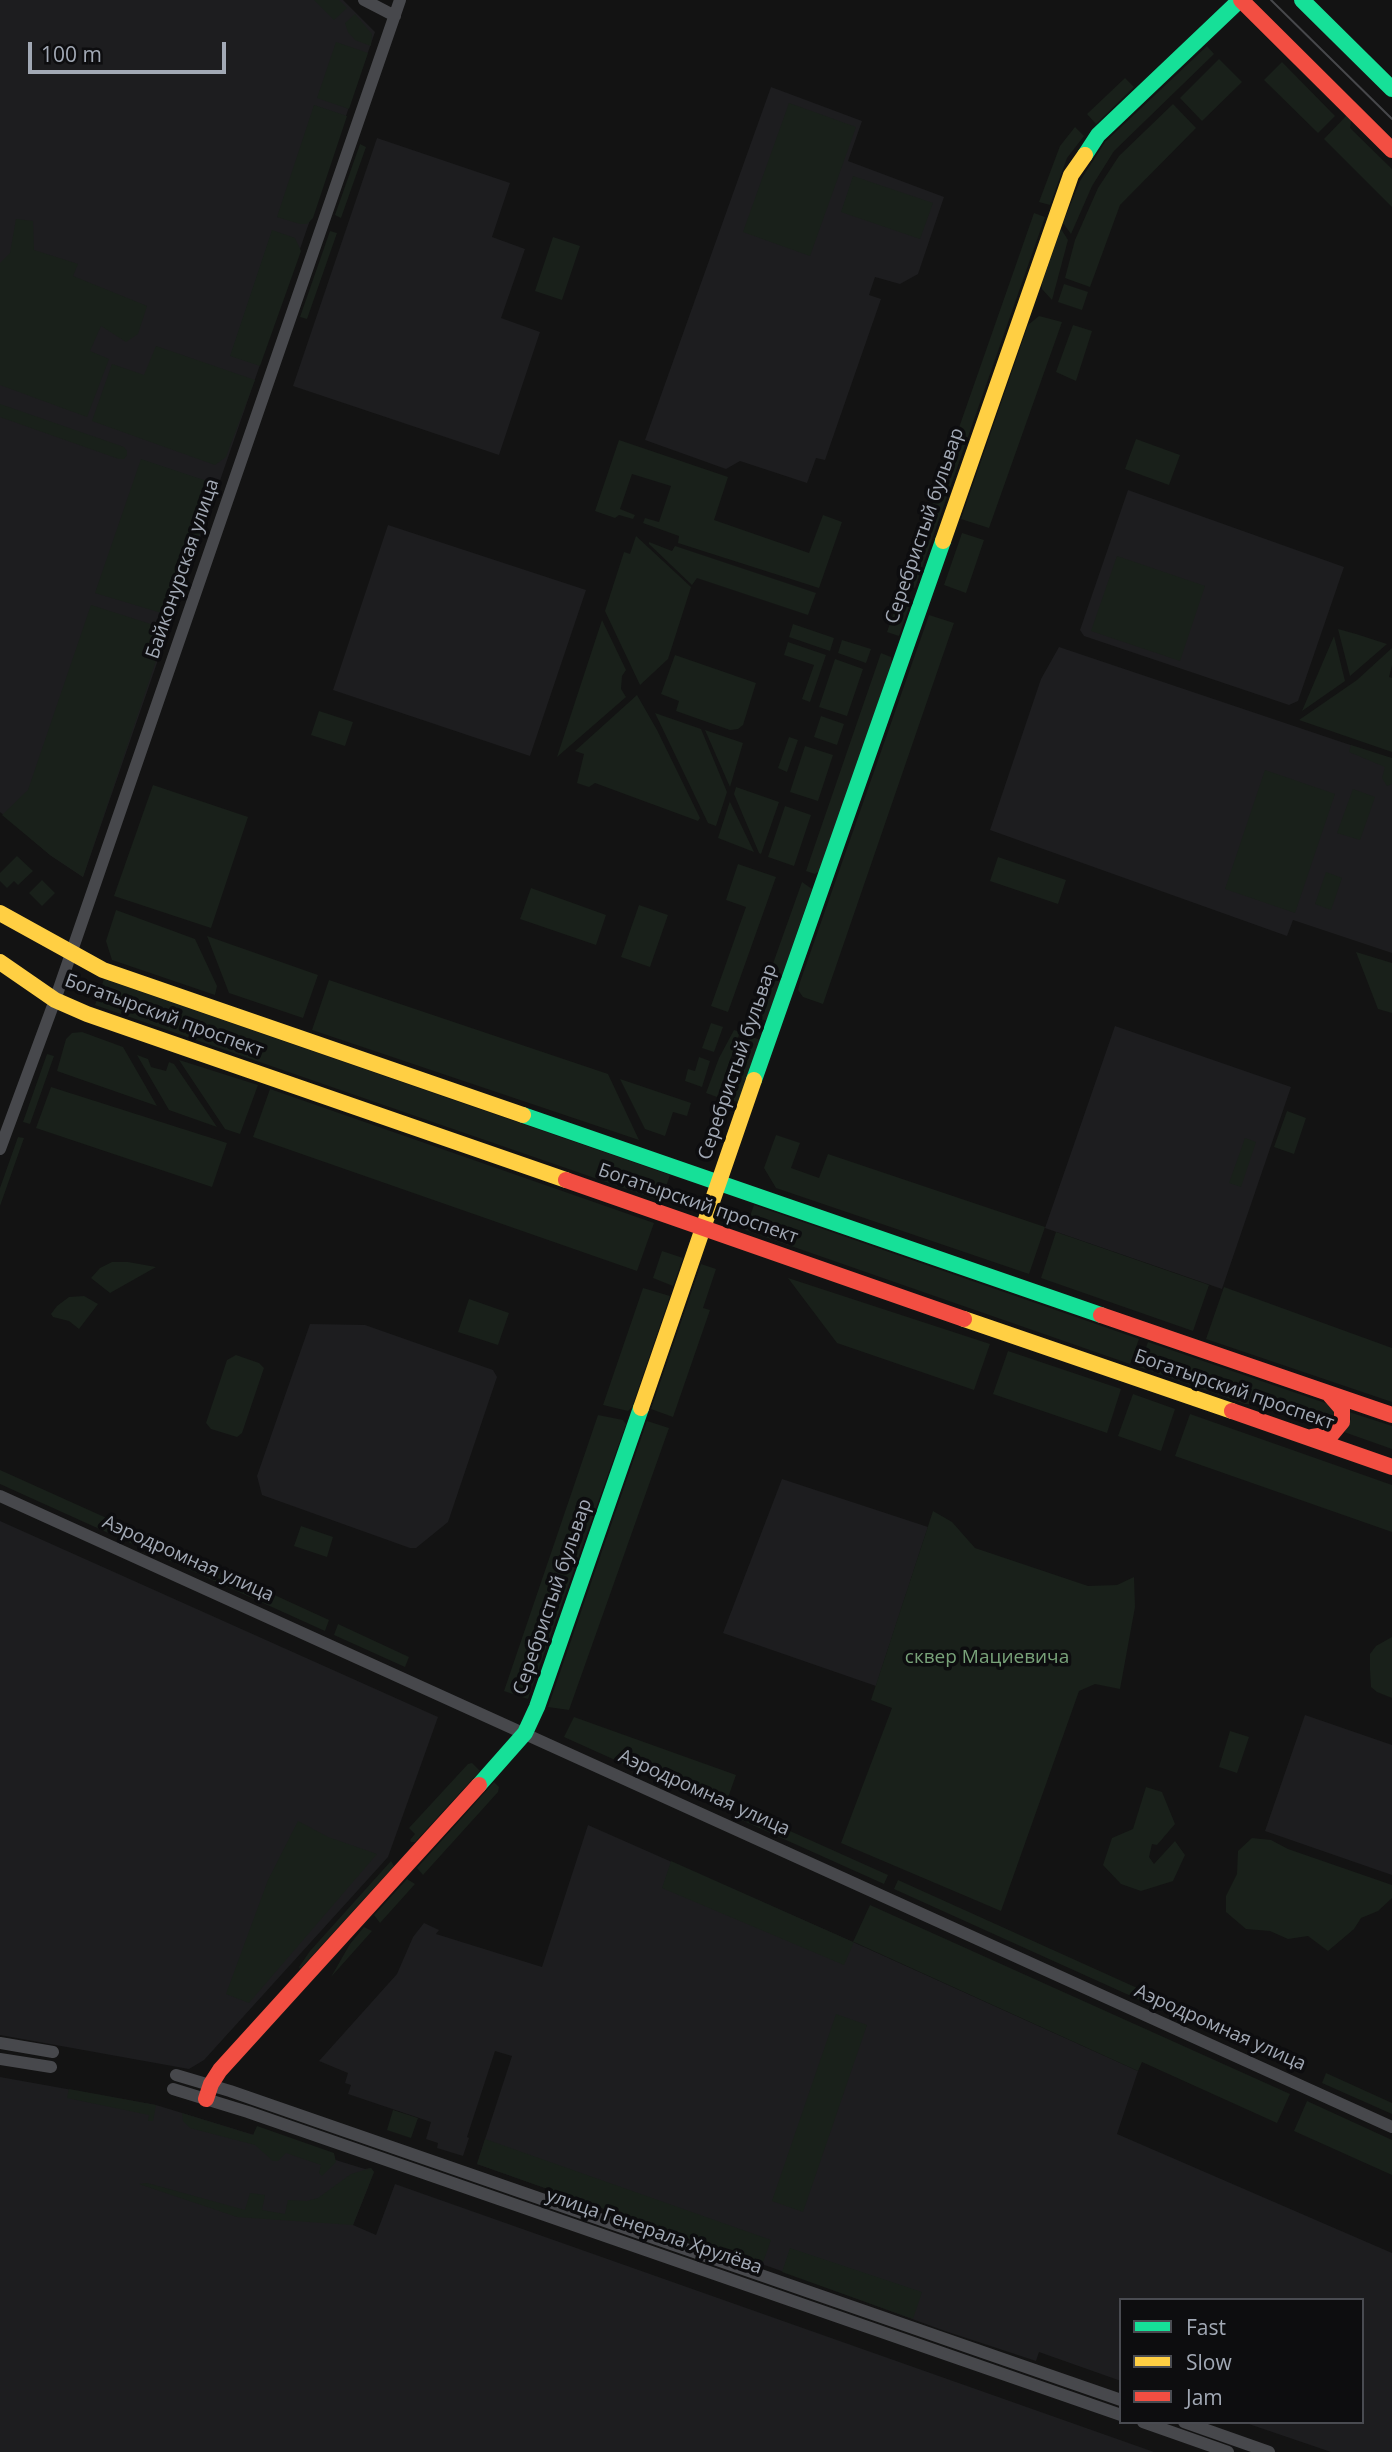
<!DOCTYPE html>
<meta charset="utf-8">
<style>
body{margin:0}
#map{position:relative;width:1392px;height:2452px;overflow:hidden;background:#131313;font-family:"Open Sans",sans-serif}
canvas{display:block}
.legend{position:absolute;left:1119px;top:2298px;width:245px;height:126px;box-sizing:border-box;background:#0d0d0f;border:2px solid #494b51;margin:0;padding:9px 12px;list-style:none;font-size:21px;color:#a2a9b5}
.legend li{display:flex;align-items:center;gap:14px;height:35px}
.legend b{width:35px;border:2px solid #494b51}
.scale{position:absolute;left:28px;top:42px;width:198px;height:32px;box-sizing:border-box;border:4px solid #a2a9b5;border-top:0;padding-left:9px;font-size:21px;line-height:24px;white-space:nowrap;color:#a2a9b5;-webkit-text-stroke:5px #0d0d0f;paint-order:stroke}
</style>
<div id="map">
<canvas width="1392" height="2452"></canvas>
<ul class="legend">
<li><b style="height:9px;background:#16e098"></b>Fast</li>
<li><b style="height:9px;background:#ffcf43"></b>Slow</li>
<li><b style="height:9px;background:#f24e42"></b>Jam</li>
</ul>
<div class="scale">100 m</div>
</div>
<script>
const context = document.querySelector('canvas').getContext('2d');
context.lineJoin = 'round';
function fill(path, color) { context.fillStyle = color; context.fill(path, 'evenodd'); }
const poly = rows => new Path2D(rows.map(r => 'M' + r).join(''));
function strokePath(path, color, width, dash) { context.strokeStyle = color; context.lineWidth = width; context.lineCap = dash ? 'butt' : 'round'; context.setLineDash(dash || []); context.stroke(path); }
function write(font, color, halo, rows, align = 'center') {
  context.font = font + ' "Open Sans",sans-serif'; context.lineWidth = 7; context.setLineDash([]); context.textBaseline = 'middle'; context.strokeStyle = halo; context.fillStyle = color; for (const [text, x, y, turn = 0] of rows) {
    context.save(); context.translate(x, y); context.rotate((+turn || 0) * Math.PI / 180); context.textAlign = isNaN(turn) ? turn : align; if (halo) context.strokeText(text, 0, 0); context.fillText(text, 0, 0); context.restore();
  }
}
const built = poly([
 [0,0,343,0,375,32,83,877,50,855,0,812],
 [771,87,862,121,848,161,944,197,918,274,900,284,875,277,869,295,881,299,825,460,816,458,807,483,740,461,726,469,645,440],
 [377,138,510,183,492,237,525,249,501,318,540,332,499,455,293,386],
 [1128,490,1344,567,1298,701,1289,705,1084,636,1080,630],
 [388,525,586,590,530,756,333,690],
 [1059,647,1392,759,1392,953,1293,920,1287,936,990,830,1041,679],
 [1115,1026,1291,1087,1222,1289,1045,1228],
 [310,1324,365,1325,493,1370,497,1377,448,1522,416,1548,410,1548,262,1495,257,1476],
 [782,1479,928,1527,876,1686,723,1633],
 [0,1521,438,1717,388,1857,204,2060,189,2069,0,2035],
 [1305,1715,1392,1745,1392,1875,1265,1831],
 [588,1825,853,1942,1138,2071,1117,2134,1392,2253,1392,2452,1331,2452,1243,2422,1362,2422,1362,2300,1121,2300,1121,2381,1039,2352,1036,2361,945,2331,773,2268,477,2164,512,2056,495,2051,467,2137,469,2138,463,2156,437,2148,438,2143,426,2139,431,2122,348,2094,351,2085,345,2083,348,2073,319,2061,397,1974,413,1937,424,1923,439,1930,436,1934,542,1967],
 [0,2077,156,2105,365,2169,371,2168,374,2172,353,2225,376,2235,395,2184,1154,2452,0,2452]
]);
const green = poly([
 [314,0,339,0,347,8,334,20],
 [355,14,372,34,371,46,355,40,348,32,345,23],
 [336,42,368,53,349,109,317,98],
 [1207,46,1214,54,1114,151,1092,186,1071,234,1063,223,1080,181,1105,142],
 [1219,59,1242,82,1202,121,1180,98],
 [1282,62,1335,116,1318,133,1264,80],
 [1125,78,1134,87,1096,124,1087,114],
 [789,103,856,127,810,256,743,232],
 [1173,104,1196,128,1120,205,1090,287,1065,278,1075,240,1098,188,1119,156],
 [314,105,347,116,313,218,307,224,300,224,277,217],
 [1347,115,1351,120,1350,128,1392,169,1392,207,1324,139],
 [1075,127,1084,136,1067,158,1050,205,1039,202,1060,146],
 [360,144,366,147,341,218,335,215],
 [853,176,933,203,920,239,841,212],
 [1034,213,1045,217,915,588,904,585],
 [16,219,33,221,34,250,78,264,73,276,147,306,138,334,126,342,101,326,90,351,109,359,87,417,0,385,0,263,10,253],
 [1061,229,1068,240,1052,300,1042,289,1042,283],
 [272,230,295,238,301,251,260,366,230,356],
 [330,231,337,233,307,319,300,317],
 [553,237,580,246,562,300,535,291],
 [1064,284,1088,292,1082,310,1058,302],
 [1039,316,1062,322,989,528,961,519,1028,325],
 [1073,325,1092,331,1076,381,1056,372],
 [156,346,255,380,226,457,215,465,92,421,112,364,144,375],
 [0,404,124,447,127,451,127,455,124,459,119,459,0,417],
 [1136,439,1180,455,1169,485,1125,469],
 [619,440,728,477,714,520,809,553,823,515,842,522,819,588,678,543,679,536,643,523,645,518,659,522,671,486,632,474,620,509,635,515,633,519,619,515,615,518,595,511],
 [141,459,207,481,213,487,212,497,173,609,165,614,95,593],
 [962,533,984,540,966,593,944,585],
 [636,536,691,587,668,659,640,685,605,611,624,552,630,554],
 [649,542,672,551,675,546,816,593,808,615,697,578,692,585,649,544],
 [1117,556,1205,586,1180,661,1091,631],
 [897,603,909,607,899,636,887,632],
 [91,605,163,628,165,634,83,877,50,855,2,815,28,790],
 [929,615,954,623,823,1004,803,997,798,990,800,982],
 [602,620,626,670,622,676,621,689,626,697,557,757],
 [793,624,834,638,830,651,789,637],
 [1338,629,1356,634,1387,644,1350,676],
 [1334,636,1345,681,1302,711],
 [842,640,871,649,866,663,838,653],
 [788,642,826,655,810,702,802,699,814,665,784,655],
 [1392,648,1392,665,1389,677,1392,678,1392,752,1299,720,1357,680],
 [881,653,891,657,892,662,821,870,815,874,806,871],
 [675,655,756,683,743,725,738,729,730,730,676,711,679,701,661,694],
 [835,659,863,669,847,716,819,707],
 [637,695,657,730,700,818,698,821,595,783,589,787,577,783,584,754,575,751],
 [319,711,353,722,345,746,311,735],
 [655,713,701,729,727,792,716,826,708,823],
 [821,716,844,724,837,745,814,737],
 [705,730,743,743,730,787],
 [789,737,798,740,787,772,778,768],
 [1351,745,1392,758,1392,784,1387,786,1382,778,1385,767,1349,752],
 [805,746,833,755,818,801,790,792],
 [1265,770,1335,794,1295,913,1225,889],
 [153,785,248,817,211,928,114,896],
 [736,787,779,802,761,854,759,853,734,794],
 [1353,789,1375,797,1360,840,1337,833],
 [730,801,730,802,754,852,718,838],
 [785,806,811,815,794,866,768,857],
 [17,856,33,871,18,885,14,881,7,888,0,881,0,873],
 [998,857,1066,880,1058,904,990,881],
 [738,864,776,877,728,1012,711,1006,746,907,726,900],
 [1326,872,1342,878,1331,910,1315,904],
 [42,880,55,893,42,906,29,893],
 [802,882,812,889,767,1020,764,1020,754,1017],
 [531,888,606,915,596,945,520,919],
 [639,905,668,915,650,967,621,957],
 [116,910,195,939,217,986,215,995,112,960,106,941],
 [207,936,318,975,303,1018,229,993],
 [1356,952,1392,963,1392,1013,1378,1009],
 [104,979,670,1175,661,1201,95,1005],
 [329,980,608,1074,639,1140,312,1030],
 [711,1023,723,1027,714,1052,702,1048],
 [734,1030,740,1032,717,1097,706,1093,719,1058],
 [82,1032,123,1047,157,1106,57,1071,66,1039,72,1033],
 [749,1036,758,1039,760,1042,740,1103,726,1098],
 [47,1054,54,1056,30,1124,23,1122],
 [137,1055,148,1059,151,1067,166,1071,169,1062,174,1064,217,1127,169,1110],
 [699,1057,710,1061,702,1087,685,1081,688,1069,695,1071],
 [179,1060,258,1085,240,1134,225,1129],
 [620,1079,691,1103,687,1116,673,1112,665,1136,645,1129],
 [51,1087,227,1143,212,1187,36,1128],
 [270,1089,654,1223,637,1271,253,1137],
 [1287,1111,1306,1118,1294,1154,1274,1147],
 [776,1135,800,1143,791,1168,819,1178,828,1154,1045,1227,1029,1274,776,1188,764,1168],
 [18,1137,24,1138,0,1206,0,1188],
 [1245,1138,1256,1142,1241,1187,1229,1183],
 [754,1205,1139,1339,1130,1364,745,1230],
 [1056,1232,1209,1285,1193,1331,1041,1278],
 [662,1251,683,1258,673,1286,653,1278],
 [112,1262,128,1262,156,1267,110,1293,91,1278,100,1268],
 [701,1264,716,1269,703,1308,710,1310,673,1417,651,1409],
 [788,1278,990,1344,974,1390,837,1343],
 [1224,1287,1392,1348,1392,1402,1206,1339],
 [643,1288,670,1296,632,1407,628,1411,603,1405],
 [84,1296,98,1304,79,1329,69,1321,53,1317,51,1314,57,1306,69,1297],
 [469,1299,509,1313,498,1345,458,1332],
 [1148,1342,1331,1405,1335,1409,1336,1418,1329,1424,1324,1424,1267,1405,1245,1404,1139,1367],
 [1008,1351,1121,1389,1107,1433,993,1394],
 [236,1355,259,1363,264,1368,242,1433,237,1437,211,1429,206,1423,227,1360],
 [1133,1394,1175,1409,1161,1451,1118,1436],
 [1349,1412,1392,1426,1392,1449,1344,1432,1351,1419],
 [1190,1414,1392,1485,1392,1532,1175,1456],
 [598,1415,623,1420,626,1424,528,1699,504,1691],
 [647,1421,669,1428,569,1710,548,1707],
 [0,1470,162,1543,157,1555,0,1484],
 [933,1511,952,1522,975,1548,1088,1586,1117,1585,1134,1577,1135,1607,1120,1689,1095,1684,1079,1691,1001,1911,841,1843,892,1708,871,1700],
 [301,1526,333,1537,327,1557,294,1546],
 [172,1548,329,1620,325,1631,168,1560],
 [338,1624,409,1657,405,1667,334,1635],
 [1392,1637,1392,1698,1377,1692,1371,1687,1370,1670,1370,1654,1376,1646],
 [574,1717,736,1775,724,1809,564,1737],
 [1230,1731,1249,1737,1237,1773,1219,1767],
 [472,1763,480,1771,415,1842,411,1842,410,1840,415,1834,409,1828,468,1764],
 [494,1782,499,1787,498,1792,423,1875,417,1868],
 [1146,1787,1162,1792,1175,1824,1157,1845,1152,1844,1149,1857,1154,1864,1175,1841,1185,1855,1173,1881,1141,1891,1121,1884,1103,1865,1112,1838,1133,1829],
 [741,1809,888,1875,884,1884,737,1818],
 [298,1821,328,1837,377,1854,249,2003,226,1994,268,1880],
 [1252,1838,1271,1840,1288,1849,1392,1885,1392,1898,1378,1911,1361,1918,1354,1929,1328,1951,1308,1936,1288,1939,1270,1931,1246,1929,1226,1912,1226,1896,1237,1874,1238,1851],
 [391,1861,394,1866,300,1969,299,1967,310,1951],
 [671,1861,853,1942,870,1905,1290,2094,1277,2123,1142,2062,1138,2071,854,1942,844,1965,662,1888],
 [407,1879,415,1884,380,1923,374,1915],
 [898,1880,1228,2029,1224,2038,894,1889],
 [364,1927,372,1931,331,1977,350,1944],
 [836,2014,867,2025,803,2212,772,2201],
 [1326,2073,1392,2103,1392,2114,1322,2083],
 [69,2089,156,2105,153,2121,148,2121,149,2115,67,2098],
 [1307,2101,1392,2140,1392,2175,1294,2131],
 [393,2110,418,2118,411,2138,387,2130],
 [182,2113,253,2135,257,2126,334,2153,336,2162,322,2176,319,2173,321,2165,286,2153,278,2161,273,2161,255,2145,190,2128,183,2121],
 [485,2139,771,2240,762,2265,477,2164],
 [371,2168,374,2172,353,2225,237,2217,139,2184,147,2183,245,2210,250,2193,265,2195,262,2210,285,2214,288,2200,307,2201,318,2198,351,2174],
 [790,2248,922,2292,913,2319,782,2272]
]);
const street = poly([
 [364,0,395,16],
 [0,1149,55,1000,400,0],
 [0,1496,1392,2127],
 [0,2043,53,2052],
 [0,2059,51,2067],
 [176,2075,230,2091,1121,2400],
 [173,2089,248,2112,1121,2415],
 [1143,2422,1228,2452],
 [1184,2422,1269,2452]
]);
const fast = poly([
 [1302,0,1392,89],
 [1085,155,1098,135,1240,0],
 [754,1080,943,541],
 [523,1115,1101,1315],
 [479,1785,525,1733,537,1707,641,1408]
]);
const slow = poly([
 [943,541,1071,175,1085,155],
 [0,913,103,970,523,1115],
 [0,962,55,1000,87,1014,566,1180],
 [964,1319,1232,1411],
 [641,1408,754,1080]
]);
const jam = poly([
 [1241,0,1392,150],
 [566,1180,964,1319],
 [1101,1315,1392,1415],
 [1232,1411,1392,1467],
 [1312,1437,1332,1434,1342,1422,1342,1409,1329,1394],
 [206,2099,211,2084,220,2070,479,1785]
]);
const tram = poly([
 [1271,0,1392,119]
]);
const streetNames = [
 ["Серебристый бульвар",925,526,-71],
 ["Байконурская улица",183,569,-71],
 ["Богатырский проспект",164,1016,20],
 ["Серебристый бульвар",738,1062,-71],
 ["Богатырский проспект",698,1204,19],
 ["Богатырский проспект",1234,1390,19],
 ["Аэродромная улица",188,1559,24],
 ["Серебристый бульвар",553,1597,-71],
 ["Аэродромная улица",704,1793,24],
 ["Аэродромная улица",1220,2028,24],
 ["улица Генерала Хрулёва",654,2232,19]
];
const parkNames = [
 ["сквер Мациевича",987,1658]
];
fill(built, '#1d1d1f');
fill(green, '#19201a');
strokePath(street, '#47484c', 12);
strokePath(fast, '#16e098', 16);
strokePath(slow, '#ffcf43', 16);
strokePath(jam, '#f24e42', 16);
strokePath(tram, '#47484b', 2);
write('19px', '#a2a9b5', '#0d0d0f', streetNames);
write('19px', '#78a279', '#0d0d0f', parkNames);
</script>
